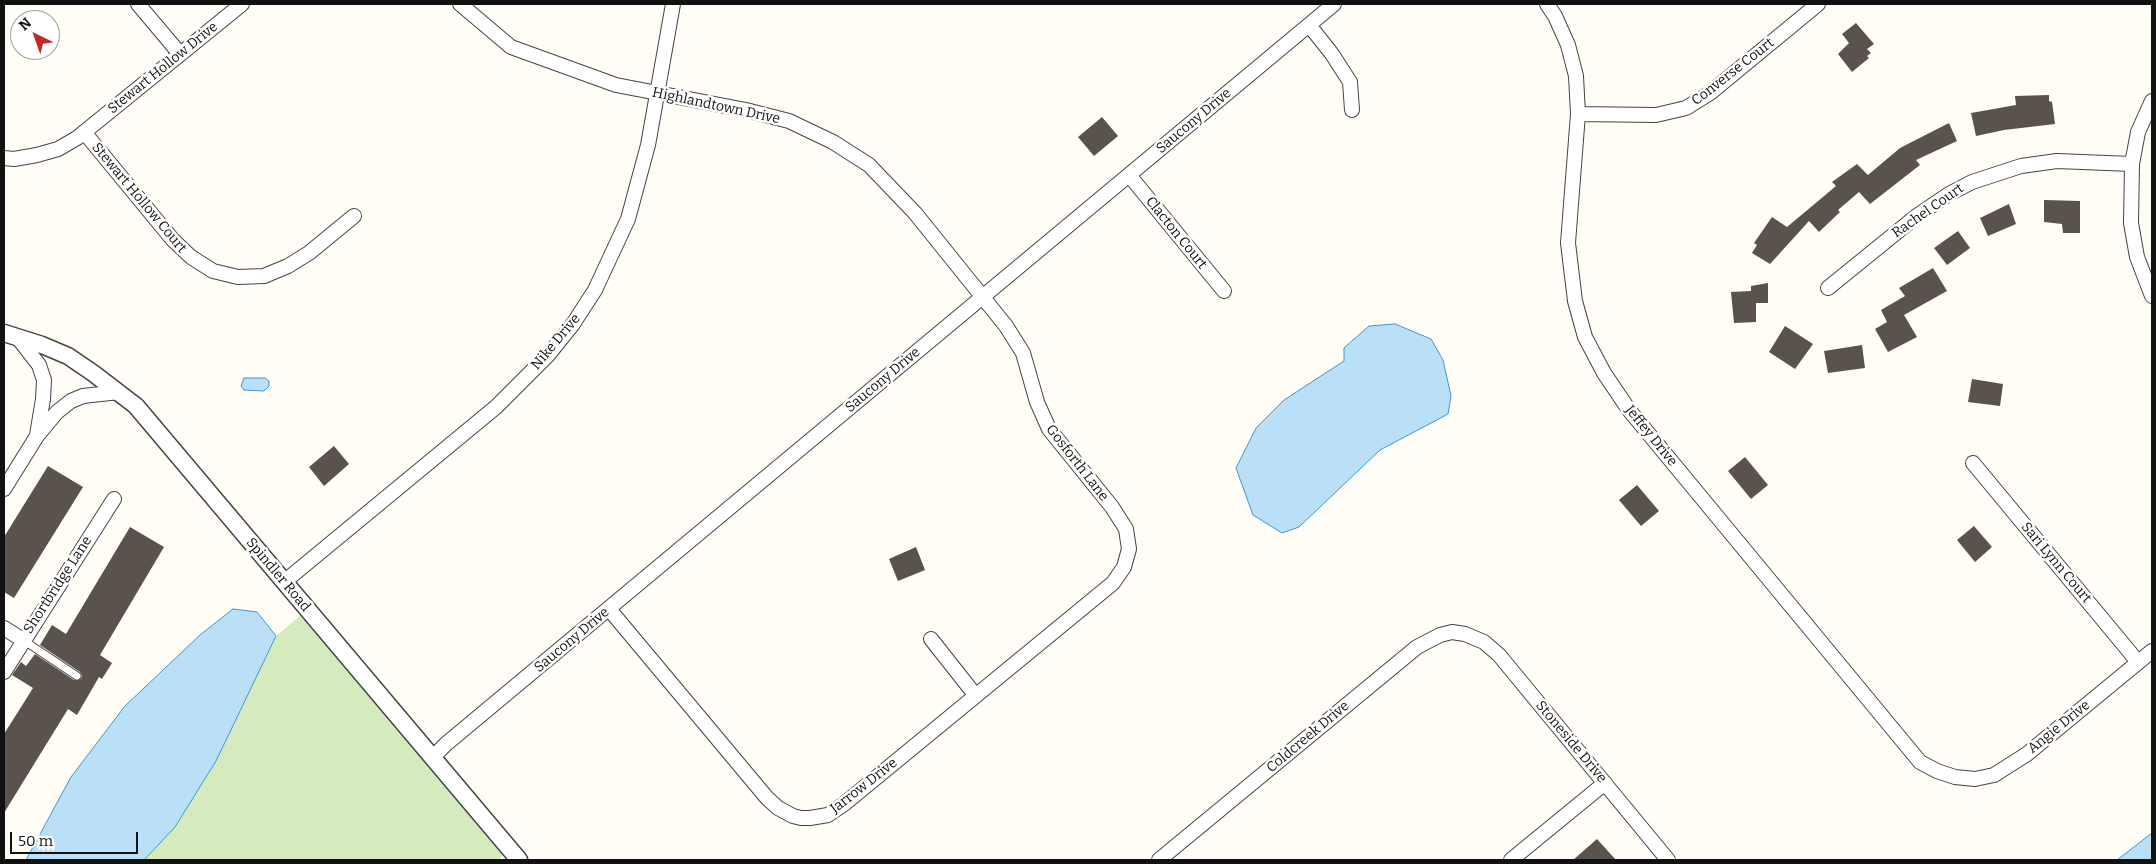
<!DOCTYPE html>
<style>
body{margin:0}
#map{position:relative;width:2156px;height:864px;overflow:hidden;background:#fffdf5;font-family:Bitter,serif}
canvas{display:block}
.frame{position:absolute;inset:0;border:5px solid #111;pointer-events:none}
.north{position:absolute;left:10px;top:10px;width:50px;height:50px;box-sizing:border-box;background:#fff;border:1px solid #a0a0a0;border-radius:50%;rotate:318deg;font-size:14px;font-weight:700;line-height:20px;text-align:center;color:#111}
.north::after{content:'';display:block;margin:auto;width:18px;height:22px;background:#c4262e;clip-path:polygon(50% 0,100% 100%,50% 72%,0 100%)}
.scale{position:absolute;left:10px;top:832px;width:128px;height:22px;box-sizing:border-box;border:2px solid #111;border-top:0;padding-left:6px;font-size:15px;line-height:18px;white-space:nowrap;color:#111;-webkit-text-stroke:4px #fff;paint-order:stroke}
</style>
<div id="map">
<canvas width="2156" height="864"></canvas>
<div class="frame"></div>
<div class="north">N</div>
<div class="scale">50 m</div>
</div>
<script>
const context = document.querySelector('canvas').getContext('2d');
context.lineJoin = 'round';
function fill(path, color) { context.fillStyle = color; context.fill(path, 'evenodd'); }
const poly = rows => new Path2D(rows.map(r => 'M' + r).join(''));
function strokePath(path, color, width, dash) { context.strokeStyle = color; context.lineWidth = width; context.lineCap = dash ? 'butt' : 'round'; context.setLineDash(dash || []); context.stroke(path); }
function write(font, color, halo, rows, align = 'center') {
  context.font = font + ' Bitter,serif'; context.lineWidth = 5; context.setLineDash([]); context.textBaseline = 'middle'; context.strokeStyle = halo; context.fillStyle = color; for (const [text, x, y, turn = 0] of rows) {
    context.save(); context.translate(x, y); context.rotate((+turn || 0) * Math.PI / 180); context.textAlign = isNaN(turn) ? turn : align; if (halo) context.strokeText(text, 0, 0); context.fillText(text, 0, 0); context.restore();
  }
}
const green = poly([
 [307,610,508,847,499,860,144,860,175,827,216,761,276,636]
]);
const water = poly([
 [1395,324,1431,339,1443,360,1451,396,1448,414,1380,450,1299,527,1282,533,1253,515,1236,468,1256,428,1284,400,1344,361,1344,348,1369,326,1395,324],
 [244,378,265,378,269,381,269,386,264,391,244,390,241,386,244,378],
 [233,609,257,612,276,636,216,761,175,827,144,860,26,860,71,777,125,706,200,635,233,609],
 [2152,833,2152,860,2117,860,2152,833]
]);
const building = poly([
 [1856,23,1874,44,1867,49,1871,53,1867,56,1869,58,1852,72,1838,54,1849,43,1842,34],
 [2049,95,2049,101,2052,102,2055,124,2004,130,1976,136,1971,113,2016,105,2015,96],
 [1102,117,1118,136,1094,156,1078,137],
 [1949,123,1957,141,1916,160,1920,165,1870,204,1859,192,1838,210,1840,212,1819,232,1809,221,1770,264,1752,253,1757,245,1754,243,1772,217,1787,227,1836,186,1832,182,1857,164,1868,175,1900,148],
 [2044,200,2080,201,2080,233,2063,233,2062,224,2044,222],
 [2009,204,2016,224,1988,236,1980,218],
 [1958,231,1970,248,1947,265,1934,248],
 [1933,268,1947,291,1904,315,1917,337,1888,352,1875,329,1887,322,1881,310,1905,296,1899,288],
 [1768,283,1768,303,1756,303,1756,322,1734,323,1731,292,1751,291,1751,286],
 [1785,326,1813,344,1795,369,1769,352],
 [1862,345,1865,368,1828,373,1824,351],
 [1972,379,2003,384,2000,406,1968,402],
 [334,446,349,464,324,486,309,467],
 [1745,457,1768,485,1751,499,1728,471],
 [48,466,83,487,14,598,4,592,4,537],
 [1637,485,1659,511,1641,526,1619,500],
 [1974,526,1992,547,1975,562,1957,540],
 [130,527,164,547,100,655,112,663,102,679,99,677,77,715,68,709,4,813,4,734,33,688,12,675,21,662,26,666,35,654,74,680,81,679,82,676,80,672,40,645,52,625,66,634],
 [916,547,925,570,898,581,889,559],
 [1597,839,1616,860,1573,860]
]);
const service = poly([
 [23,640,77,676]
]);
const minor = poly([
 [138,4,180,54],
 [460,4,511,47,616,85,746,110,789,121,833,142,869,165,915,213,1006,326,1023,353,1037,402,1049,429,1112,507,1126,529,1129,549,1124,567,1113,583,844,804,828,815,810,818,801,818,793,816,778,808,767,798,609,609],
 [1547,4,1555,16,1568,45,1576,76,1578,114,1568,243,1575,301,1585,337,1604,373,1629,410,1920,762,1937,771,1955,777,1975,779,1994,775,2027,754,2152,651],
 [1309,25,1332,54,1350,82,1352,110],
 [2152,101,2138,132,2132,164,2131,223,2137,257,2152,296],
 [1578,114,1656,115,1686,108,1710,93,1818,4],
 [84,132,173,240,191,257,213,271,238,277,264,276,288,266,309,253,354,216],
 [4,158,14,159,37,155,58,149,77,138,242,4],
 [1129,175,1224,291],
 [1828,288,1918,215,1949,194,1972,182,2021,166,2057,161,2132,164],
 [18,338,39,365,44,380,43,399,37,435],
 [1973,463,2138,662],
 [4,489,37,436,57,412,71,401,83,396,119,392],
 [284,582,496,407,549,354,573,324,595,290,628,219,648,145,673,4],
 [4,628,23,640],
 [931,639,976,696],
 [4,672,114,499],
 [432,758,446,744,1334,4],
 [1159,860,1417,647,1440,635,1452,632,1465,634,1484,642,1499,655,1668,860],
 [1511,860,1605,783]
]);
const tertiary = poly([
 [4,333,42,345,68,356,93,373,136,406,519,860]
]);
const streetNames = [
 ["Stewart Hollow Drive",163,68,-39],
 ["Converse Court",1733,72,-38],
 ["Highlandtown Drive",716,106,12],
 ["Saucony Drive",1194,121,-40],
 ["Stewart Hollow Court",139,198,50],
 ["Rachel Court",1928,211,-35],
 ["Clacton Court",1176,233,51],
 ["Nike Drive",556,342,-50],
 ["Saucony Drive",883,380,-40],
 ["Jeffey Drive",1651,436,51],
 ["Gosforth Lane",1077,463,52],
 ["Sari Lynn Court",2056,563,50],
 ["Spindler Road",278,575,50],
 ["Shortbridge Lane",58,585,-57],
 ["Saucony Drive",572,640,-40],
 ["Angie Drive",2059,727,-39],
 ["Coldcreek Drive",1308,737,-40],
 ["Stoneside Drive",1571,742,50],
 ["Jarrow Drive",864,786,-38]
];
fill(green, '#d5ebbd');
fill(water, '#b9e0f7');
strokePath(water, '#3f96cf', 1);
fill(building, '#5a524d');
strokePath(service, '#444', 9);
strokePath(minor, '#444', 16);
strokePath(tertiary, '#444', 19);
strokePath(service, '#fff', 7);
strokePath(minor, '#fff', 14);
strokePath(tertiary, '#fff', 16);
write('14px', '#111', '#fff', streetNames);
</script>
